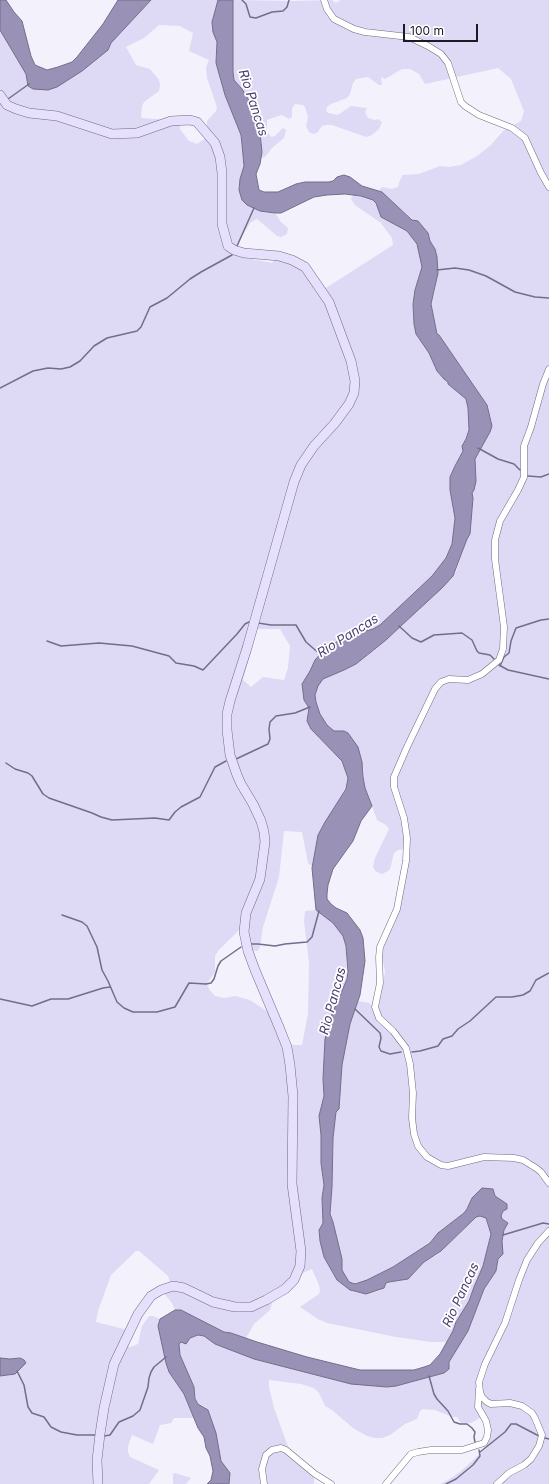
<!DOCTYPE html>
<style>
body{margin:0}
#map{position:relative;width:549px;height:1484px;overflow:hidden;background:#f3f1fc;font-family:Inter,sans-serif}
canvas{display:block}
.scale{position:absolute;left:403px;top:24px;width:75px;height:18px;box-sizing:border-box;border:2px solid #1c1a23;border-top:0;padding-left:5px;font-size:12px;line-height:14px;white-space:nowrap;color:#1c1a23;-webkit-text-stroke:3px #fff;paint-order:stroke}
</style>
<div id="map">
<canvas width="549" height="1484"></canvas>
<div class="scale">100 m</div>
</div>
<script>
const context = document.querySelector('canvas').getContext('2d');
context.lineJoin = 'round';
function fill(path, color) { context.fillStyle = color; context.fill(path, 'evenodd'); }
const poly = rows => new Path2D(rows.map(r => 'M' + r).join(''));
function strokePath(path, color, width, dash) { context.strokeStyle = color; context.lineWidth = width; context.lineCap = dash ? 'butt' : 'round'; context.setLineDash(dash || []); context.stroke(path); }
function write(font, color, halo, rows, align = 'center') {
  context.font = font + ' Inter,sans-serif'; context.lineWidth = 3.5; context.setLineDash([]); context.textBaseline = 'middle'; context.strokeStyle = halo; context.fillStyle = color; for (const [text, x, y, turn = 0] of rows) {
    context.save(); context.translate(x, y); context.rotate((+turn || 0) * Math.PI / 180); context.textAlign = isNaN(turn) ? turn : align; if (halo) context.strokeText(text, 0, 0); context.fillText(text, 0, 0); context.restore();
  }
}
const green = poly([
 [151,0,218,0,213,18,217,42,216,63,225,95,241,135,242,144,244,166,240,179,239,190,247,205,260,211,275,213,281,222,288,228,287,234,281,237,277,236,257,219,250,223,239,242,238,247,240,255,246,258,272,263,277,257,303,266,326,288,393,245,392,238,381,223,355,205,351,199,353,195,361,196,373,200,376,203,381,217,407,231,417,244,422,267,415,290,413,304,414,324,416,334,429,353,437,371,444,379,448,382,448,384,466,399,468,408,469,430,466,439,462,446,463,451,455,466,450,477,450,490,455,518,452,544,446,558,432,576,380,625,373,629,344,637,324,650,315,660,310,671,302,684,305,702,309,708,307,721,311,729,342,761,348,778,346,789,325,822,318,835,312,866,308,863,302,832,284,831,279,877,263,927,260,947,258,951,249,950,245,924,218,951,215,956,215,972,207,983,209,989,215,996,224,998,235,996,250,1000,277,1018,292,1045,302,1045,308,1014,309,962,304,921,305,911,316,910,333,923,343,936,346,946,347,979,327,1029,323,1079,324,1096,319,1120,321,1135,321,1163,324,1185,322,1198,323,1223,320,1226,319,1236,324,1257,337,1280,353,1292,366,1294,379,1291,389,1282,408,1279,424,1262,437,1255,476,1217,480,1216,486,1218,491,1234,483,1266,474,1287,469,1301,456,1321,453,1331,447,1342,431,1342,396,1337,327,1323,318,1319,300,1307,319,1294,320,1290,319,1285,312,1269,302,1273,279,1292,272,1303,270,1310,254,1324,246,1338,231,1333,224,1332,181,1310,175,1310,172,1303,162,1291,170,1283,168,1276,139,1251,136,1251,111,1275,98,1311,96,1322,124,1329,125,1330,127,1346,131,1347,138,1344,142,1326,149,1316,153,1316,160,1319,159,1322,169,1372,184,1394,194,1418,174,1418,171,1423,160,1425,153,1444,132,1435,128,1446,128,1452,130,1457,159,1470,149,1484,0,1484,0,1376,10,1375,20,1358,10,1359,0,1358,0,30,26,74,28,86,30,88,52,89,108,50,111,43],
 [159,25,180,26,193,33,189,51,209,60,206,68,207,78,217,107,216,111,207,121,207,129,209,136,197,144,189,141,180,129,180,125,169,120,142,118,141,116,142,106,144,102,159,91,160,85,159,80,150,69,136,65,126,47,144,38],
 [257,629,280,629,290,646,288,668,284,680,263,677,251,687,243,680],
 [233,0,294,1,332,0,336,3,341,0,549,0,549,1484,440,1484,448,1480,461,1471,485,1449,489,1436,481,1417,471,1423,461,1423,457,1417,453,1417,435,1410,423,1409,420,1411,417,1419,405,1424,390,1435,382,1438,375,1438,367,1436,353,1428,332,1410,325,1406,319,1393,314,1388,301,1384,269,1380,269,1387,274,1408,290,1452,314,1472,314,1484,229,1484,230,1480,221,1461,211,1417,206,1408,196,1401,194,1387,180,1355,179,1344,181,1342,198,1335,204,1336,215,1344,254,1359,387,1387,412,1382,444,1373,449,1369,449,1362,468,1331,484,1289,496,1271,504,1230,507,1226,507,1222,502,1219,501,1216,507,1204,495,1196,493,1189,482,1188,472,1198,467,1209,464,1213,438,1233,430,1243,393,1267,367,1280,355,1284,349,1282,342,1270,342,1259,333,1222,330,1214,332,1187,333,1138,336,1112,339,1108,342,1065,350,1024,358,1001,369,1003,375,1008,377,1014,383,986,385,971,382,956,383,949,399,912,408,849,398,850,394,853,390,869,388,871,382,874,375,871,373,867,375,858,389,829,386,825,377,820,365,788,363,777,364,769,348,733,344,731,334,731,327,725,320,714,316,702,315,695,318,686,323,679,344,670,356,664,386,640,456,572,467,539,470,534,473,498,472,493,476,473,475,459,490,432,492,426,487,405,439,335,437,334,431,304,435,291,438,267,437,257,435,249,430,241,428,233,382,192,379,191,381,188,383,187,391,189,398,187,400,180,402,177,402,175,419,174,440,166,449,167,461,165,477,156,491,145,503,131,521,121,524,111,511,79,498,68,425,84,419,74,410,69,402,69,385,79,381,77,382,85,379,85,368,77,356,79,353,83,350,94,347,98,331,104,327,107,326,111,328,113,338,115,351,106,367,108,365,112,368,118,375,120,378,119,382,122,379,129,372,135,366,137,332,125,326,125,322,126,317,133,313,134,309,132,306,126,308,117,305,107,303,105,295,104,292,108,292,117,289,119,282,115,278,116,267,120,267,131,271,137,275,136,283,128,286,130,284,138,272,148,265,157,261,158,262,147,259,123,256,112,242,89,234,80,232,64],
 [175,1473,191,1478,186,1484,173,1484,173,1474]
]);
const water = poly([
 [0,0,6,0,14,12,22,21,31,56,35,65,47,70,58,67,72,62,77,57,103,24,118,0,151,0,111,43,108,50,82,71,57,87,48,90,33,89,28,86,26,74,0,30,0,0],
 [218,0,233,0,233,72,234,80,242,89,256,112,259,123,262,152,260,164,256,174,259,190,264,192,278,192,296,184,305,182,329,182,333,181,337,177,344,175,350,177,362,186,382,192,412,220,418,221,428,233,430,241,435,249,437,257,438,273,431,304,437,334,439,335,487,405,492,426,490,432,475,459,476,481,474,490,472,493,473,498,470,534,467,539,453,576,442,588,403,624,386,640,356,664,344,670,323,679,318,686,315,695,316,702,320,714,327,725,334,731,344,731,348,733,358,747,362,762,363,777,365,788,372,806,361,821,353,841,333,869,328,885,327,894,327,899,331,904,336,908,347,913,360,930,363,938,365,961,360,995,350,1024,342,1065,339,1109,336,1112,333,1138,332,1187,330,1214,333,1222,342,1259,342,1270,349,1282,355,1284,367,1280,393,1267,430,1243,438,1233,464,1213,467,1209,472,1198,482,1188,493,1189,495,1196,507,1204,507,1209,503,1211,501,1216,502,1219,508,1223,504,1230,502,1241,503,1254,498,1259,496,1271,484,1289,468,1331,449,1362,449,1369,444,1373,396,1386,387,1387,351,1384,254,1359,215,1344,204,1336,198,1335,190,1338,186,1344,181,1342,179,1344,180,1355,194,1387,195,1399,198,1404,208,1410,216,1433,221,1461,230,1473,229,1484,207,1484,211,1480,213,1471,210,1456,206,1448,204,1437,198,1428,184,1394,169,1372,166,1363,158,1326,160,1319,175,1310,181,1310,224,1332,231,1333,257,1342,307,1357,360,1370,414,1370,424,1367,430,1365,440,1354,453,1331,456,1322,469,1301,474,1287,483,1266,491,1234,486,1218,480,1216,476,1217,441,1251,424,1262,408,1279,389,1282,386,1283,384,1288,366,1294,350,1290,337,1280,324,1257,320,1241,319,1230,323,1223,322,1198,324,1185,321,1163,321,1135,319,1116,324,1096,323,1079,325,1039,330,1019,347,979,348,972,346,946,343,936,333,923,316,910,312,868,318,835,325,822,346,789,348,778,342,761,311,729,307,721,309,708,304,700,302,684,310,671,315,660,324,650,344,637,373,629,380,625,432,576,446,558,452,544,455,518,450,490,450,477,455,466,463,451,462,446,466,439,469,430,468,408,466,399,448,384,448,382,444,379,437,371,429,353,416,334,414,324,413,304,415,290,422,267,417,244,407,231,381,217,376,203,373,200,361,196,345,194,327,195,314,197,281,213,275,213,260,211,247,205,242,200,239,190,240,179,244,166,242,144,241,135,225,95,216,63,217,42,213,32,212,22,218,0],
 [0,1358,10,1359,20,1358,24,1360,26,1363,15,1374,0,1376,0,1358]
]);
const stream = poly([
 [242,0,246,4,250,17,256,18,272,12,283,11,287,7,289,0],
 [8,99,29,84],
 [237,246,254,208],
 [437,270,455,268,469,270,486,276,515,292,535,297,549,298],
 [0,388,33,371,48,368,61,369,70,367,80,361,94,346,107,338,137,331,141,327,150,307,167,298,190,279,201,272,232,255],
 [478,448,498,459,514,464,520,470],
 [528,476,541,477,549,474],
 [258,623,271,625,296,625,306,642,321,655],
 [399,626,412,638,421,642,434,635,462,633,472,640,477,651,479,653,490,655,494,659],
 [47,641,61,646,99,643,132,646,169,656,176,663,194,666,203,670,237,634,245,624,249,622],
 [499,665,508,670,549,679],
 [500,666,504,657,509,653,511,641,516,628,541,620,549,619],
 [236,759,268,744,270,739,269,729,270,722,276,716,295,713,310,707],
 [6,763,15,769,28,773,32,776,43,794,49,798,92,813,101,817,112,820,155,818,169,820,175,812,181,807,200,797,215,767,226,761],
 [62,915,82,922,87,926,97,947,102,970,108,981,117,1002,124,1008,133,1012,157,1012,175,1007,189,983,206,984,211,983,214,979,218,966,221,961,241,947],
 [250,944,258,944,275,946,285,944,307,942,312,937,319,911],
 [0,999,32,1006,51,999,68,999,103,988,110,987],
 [355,1009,380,1033,381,1038,379,1047,381,1051,390,1054,401,1052],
 [412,1052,420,1051,438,1046,443,1039,452,1036,458,1029,470,1021,496,997,512,997,523,995,530,991,536,980,549,973],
 [503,1235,543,1223,549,1224],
 [17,1371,24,1385,28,1407,32,1413,44,1417,51,1427,61,1432,77,1435,97,1435],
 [429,1376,434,1394,437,1399,448,1411,454,1422,460,1424,467,1424,472,1428,475,1432,474,1437,475,1442],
 [104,1436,110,1435,119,1422,133,1416,140,1410,148,1387,149,1378,151,1372,154,1367,166,1357],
 [545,1438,549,1439],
 [480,1452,505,1432,511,1424,516,1424,539,1436],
 [446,1484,456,1479,473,1465,480,1456,479,1450]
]);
const street = poly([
 [324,0,327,9,334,19,354,29,365,32,409,37,428,46,441,54,448,63,461,102,465,106,479,115,512,128,525,138,541,173,549,187],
 [549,369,543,384,531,427,524,446,524,477,518,490,500,521,495,540,495,559,504,627,503,649,499,660,482,674,468,680,449,679,441,682,435,689,407,747,394,777,394,787,404,818,407,838,406,861,397,909,380,947,379,957,380,983,375,1007,379,1018,393,1031,406,1048,410,1064,413,1093,412,1118,414,1134,418,1146,427,1157,441,1165,448,1166,484,1157,514,1158,523,1160,536,1168,541,1172,549,1183],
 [264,1484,262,1469,266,1455,272,1450,281,1448,286,1450,315,1474,331,1484],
 [386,1484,411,1454,418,1452,431,1450,462,1450,484,1443,487,1437,488,1430,486,1421,478,1407,479,1389],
 [497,1484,509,1473,524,1465,531,1459,539,1446,542,1435,535,1418,532,1413,522,1406,510,1403,491,1404,487,1402,482,1397,480,1392,479,1382,485,1364,505,1323,519,1280,527,1260,538,1243,549,1231]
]);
const secondary = poly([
 [0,95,7,105,16,109,29,113,57,116,112,134,137,133,171,121,190,120,197,122,215,143,220,157,222,173,222,224,228,246,234,250,244,253,279,256,292,260,305,267,329,302,351,361,355,381,354,393,349,404,335,423,314,446,301,465,294,482,247,648,230,701,227,714,227,730,230,755,237,775,241,784,253,804,261,821,264,832,265,842,260,879,246,913,244,932,248,951,255,970,279,1027,287,1047,290,1065,293,1096,292,1184,301,1251,300,1266,294,1280,285,1289,266,1300,251,1307,235,1307,213,1302,184,1288,173,1286,161,1290,151,1296,138,1314,114,1364,104,1408,100,1434,97,1460,98,1484]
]);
const waterNames = [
 ["Rio Pancas",253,103,72],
 ["Rio Pancas",348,636,-32],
 ["Rio Pancas",333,1001,-75],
 ["Rio Pancas",461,1295,-65]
];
fill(green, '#ded9f4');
fill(water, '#9991b6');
strokePath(water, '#746d8a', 1);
strokePath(stream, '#746d8a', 1.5);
strokePath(street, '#706b83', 7);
strokePath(secondary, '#706b83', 10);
strokePath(street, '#fff', 6);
strokePath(secondary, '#e7e0fc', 9);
write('italic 13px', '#4e4073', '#fff', waterNames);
</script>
